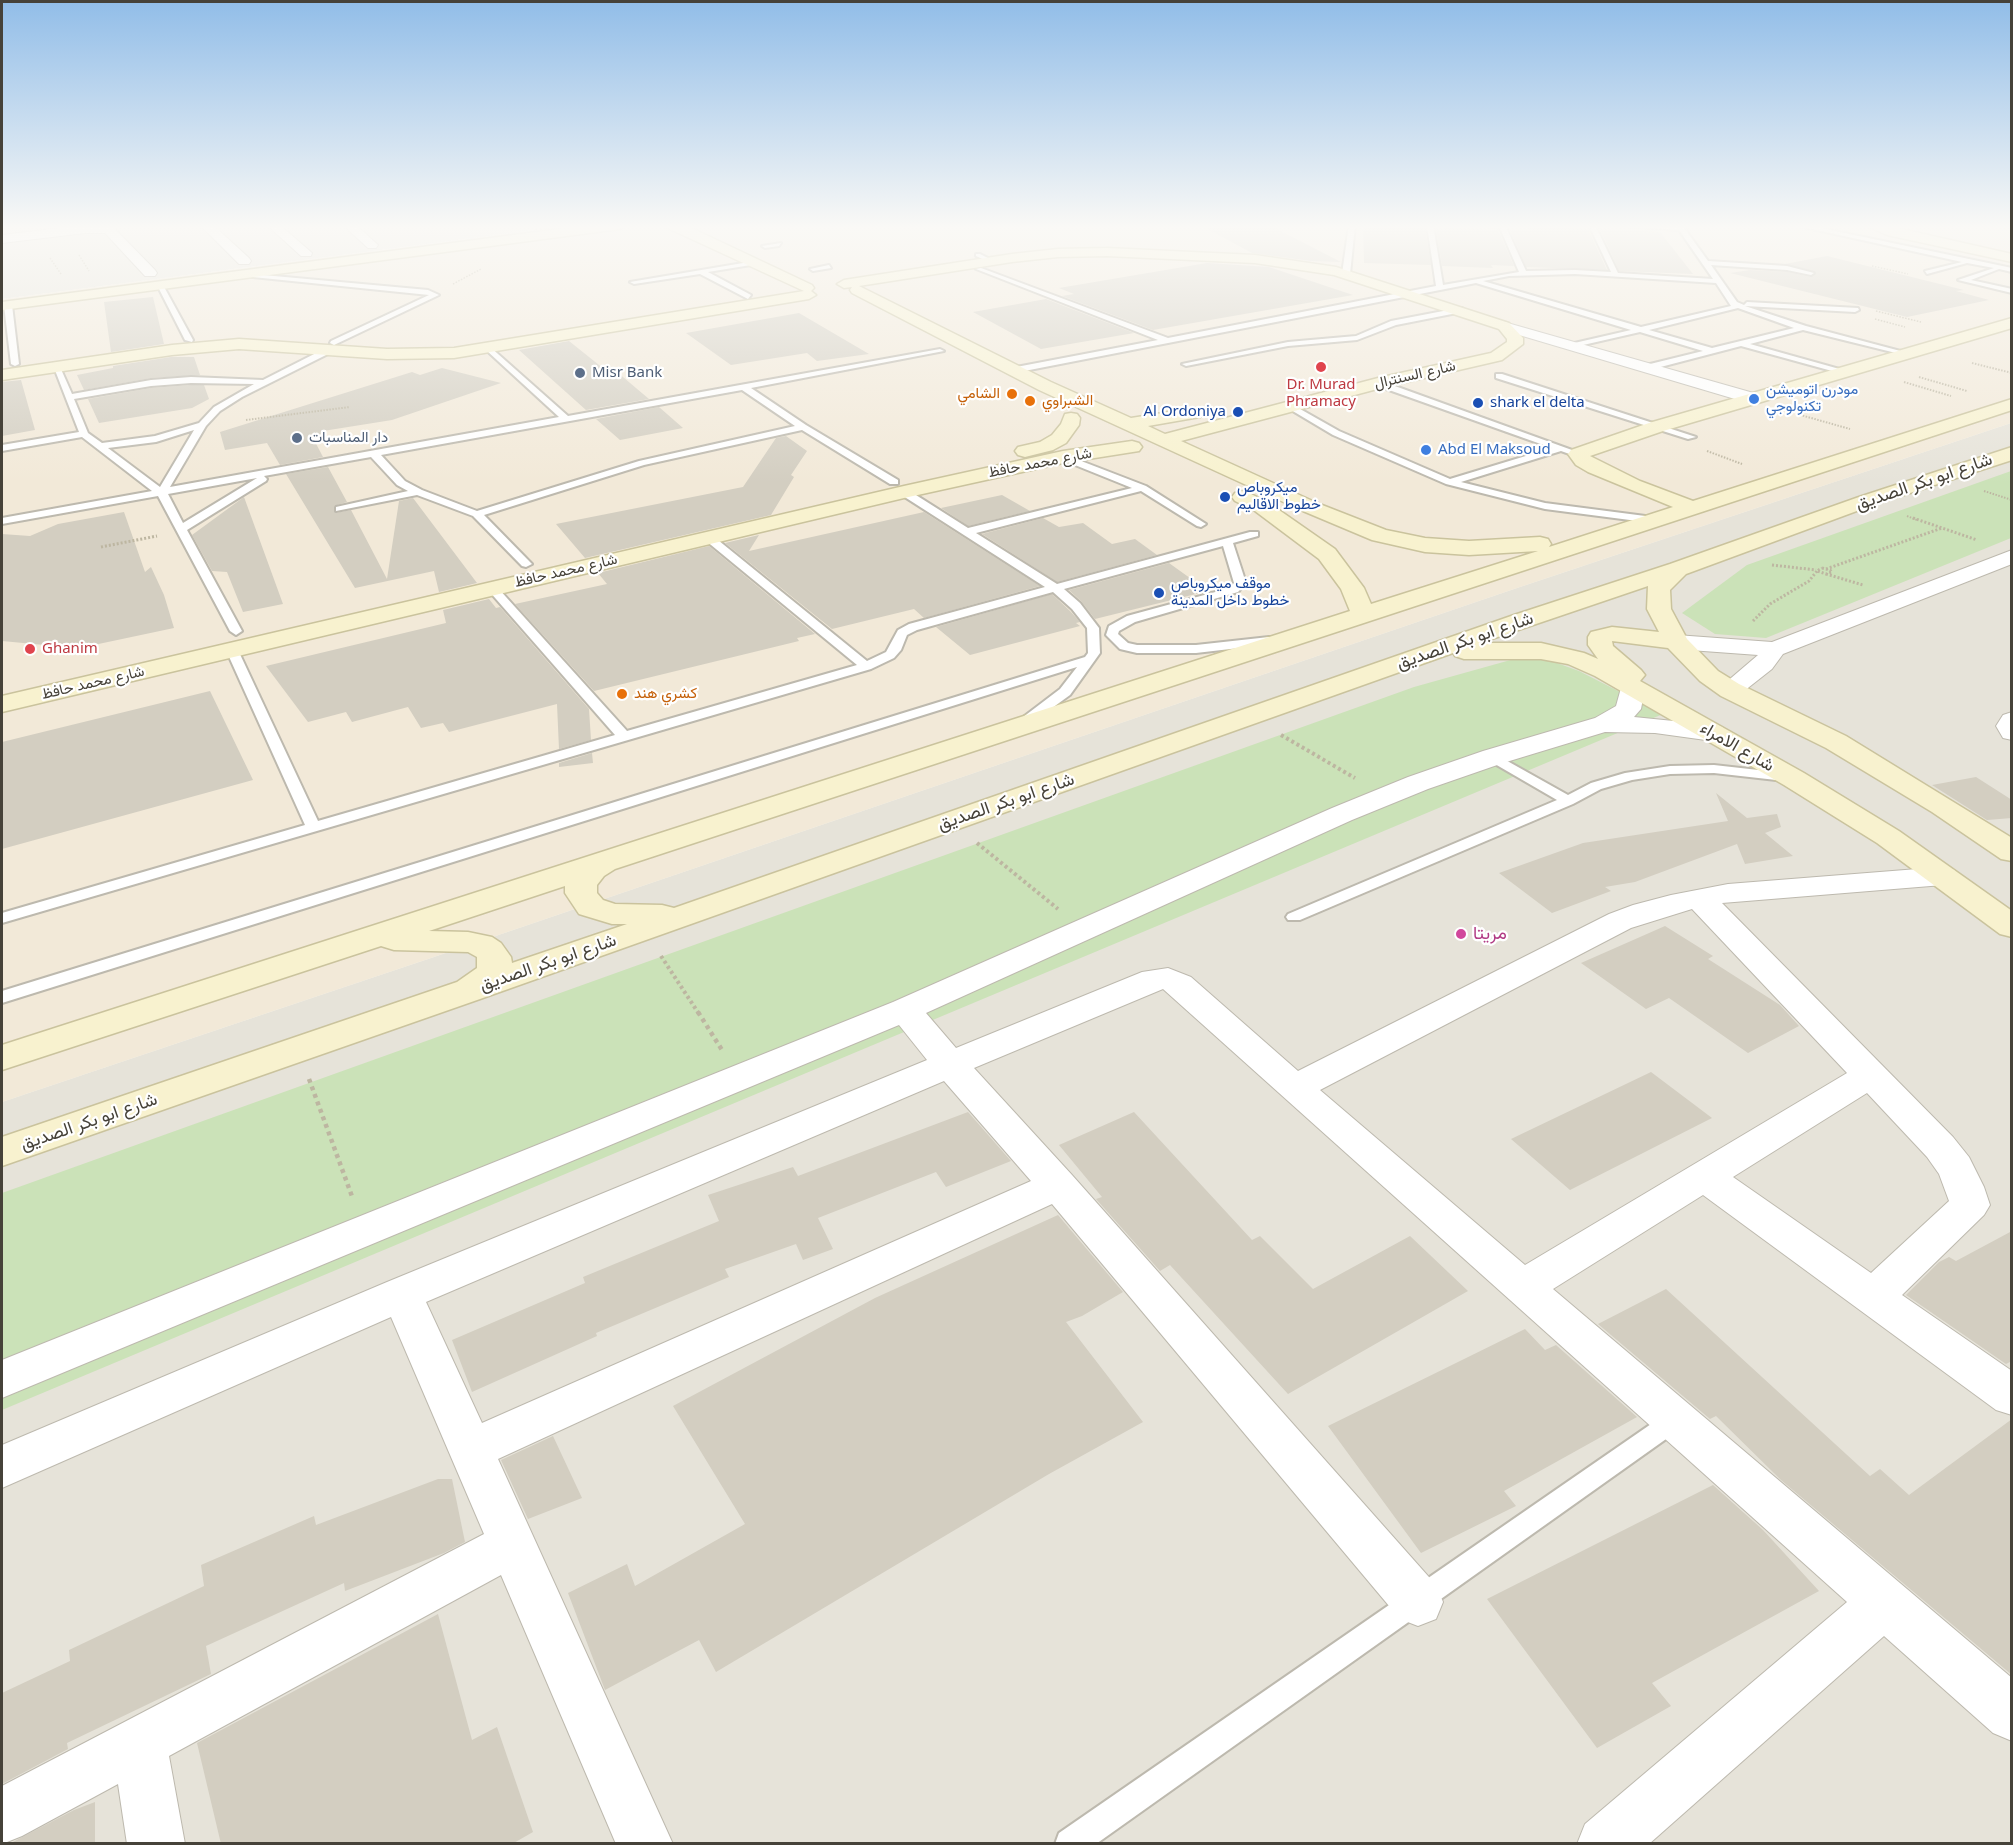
<!DOCTYPE html>
<meta charset="utf-8">
<style>
body{margin:0}
#map{position:relative;width:2013px;height:1845px;overflow:hidden;background:#f3f1ea;font-family:"Noto Sans",sans-serif}
canvas{display:block}
.frame{position:absolute;inset:0;border:3px solid #464239;pointer-events:none}
</style>
<div id="map">
<canvas width="2013" height="1845"></canvas>
<div class="frame"></div>
</div>
<script>
const context = document.querySelector('canvas').getContext('2d');
context.lineJoin = 'round';
function fill(path, color) { context.fillStyle = color; context.fill(path, 'evenodd'); }
const poly = rows => new Path2D(rows.map(r => 'M' + r).join(''));
function strokePath(path, color, width, dash) { context.strokeStyle = color; context.lineWidth = width; context.lineCap = dash ? 'butt' : 'round'; context.setLineDash(dash || []); context.stroke(path); }
function write(font, color, halo, rows, align = 'center') {
  context.font = font + ' "Noto Sans",Vazirmatn,sans-serif'; context.lineWidth = 4.5; context.setLineDash([]); context.textBaseline = 'middle'; context.strokeStyle = halo; context.fillStyle = color; for (const [text, x, y, turn = 0] of rows) {
    context.save(); context.translate(x, y); context.rotate((+turn || 0) * Math.PI / 180); context.textAlign = isNaN(turn) ? turn : align; if (halo) context.strokeText(text, 0, 0); context.fillText(text, 0, 0); context.restore();
  }
}
const residential = poly([
 [2,225,573,225,2,299],
 [2011,423,2011,1843,2,1843,2,1102,428,959,1517,588]
]);
const commercial = poly([
 [573,225,2011,225,2011,423,1517,588,428,959,2,1102,2,299]
]);
const green = poly([
 [2011,471,2011,538,1766,638,1715,634,1682,613,1747,565],
 [1532,654,1579,671,1663,714,2,1410,2,1193,1414,687]
]);
const building = poly([
 [1200,225,1269,225,1341,262,1311,261,1252,253],
 [1363,225,1425,228,1431,265,1364,263],
 [1528,226,1588,229,1607,270,1526,267,1510,230,1530,231],
 [1446,228,1498,230,1514,266,1491,265,1493,268,1442,266,1436,229],
 [1600,229,1660,232,1693,274,1619,271],
 [1827,256,1964,290,1956,291,1989,300,1907,317,1730,273,1750,270,1787,272,1811,277,1816,272,1785,264],
 [1207,263,1269,267,1353,295,1153,330,1062,296,1074,294,1059,288],
 [153,297,164,344,111,352,104,302],
 [1046,299,1134,333,1041,349,973,312],
 [799,313,869,354,817,361,807,353,731,365,686,333],
 [569,341,609,373,617,372,649,399,586,410,519,350],
 [171,357,194,357,200,375,151,378,84,390,77,375,113,368,113,366],
 [442,368,501,383,392,420,323,431,325,434,312,436,323,457,280,465,267,443,225,450,220,432,412,372,420,375],
 [21,380,35,430,2,436,2,382],
 [191,385,204,385,209,399,192,408,99,423,88,399,151,388],
 [659,407,683,428,620,440,596,419],
 [786,436,807,451,791,475,794,477,771,515,585,558,556,524,743,487,776,438],
 [328,467,347,502,334,506,335,513,351,510,387,579,399,501,413,498,477,583,439,592,434,571,355,588,286,474],
 [1002,495,1030,511,968,526,941,508],
 [244,497,283,604,243,612,227,572,212,571,192,535],
 [124,512,145,572,151,567,164,595,174,628,56,653,55,646,2,641,2,534,30,536,58,524],
 [924,512,1040,586,924,618,914,609,832,629,725,543,759,535,749,551],
 [1043,518,1059,527,1083,523,1112,544,1135,539,1157,555,1057,582,982,534],
 [709,546,815,634,797,638,799,641,594,691,515,604,607,584,598,573],
 [1169,563,1208,591,1095,619,1081,601,1069,590],
 [1052,594,1070,611,1080,622,1076,623,1080,626,970,655,936,627],
 [489,599,496,608,500,607,589,709,591,740,559,749,557,704,449,732,443,723,421,728,408,707,352,722,346,712,308,722,266,666,446,623,443,610],
 [210,691,253,780,2,849,2,742],
 [592,753,593,763,559,767,559,763],
 [1976,777,2012,800,2012,818,1987,820,1932,785],
 [1716,793,1747,818,1777,814,1781,827,1765,833,1793,856,1745,864,1737,844,1635,882,1605,887,1611,891,1552,913,1499,873,1583,843,1728,821],
 [1665,926,1713,956,1708,959,1780,1005,1799,1026,1748,1053,1669,998,1646,1009,1581,963],
 [1651,1072,1712,1118,1570,1190,1511,1139],
 [968,1112,1011,1161,946,1187,936,1172,818,1218,833,1249,803,1260,796,1244,725,1269,729,1277,596,1333,597,1336,472,1392,452,1340,585,1283,583,1277,719,1221,708,1195,793,1167,798,1176],
 [1134,1112,1252,1240,1260,1236,1313,1289,1410,1236,1468,1291,1288,1394,1170,1265,1160,1271,1096,1199,1102,1197,1059,1145],
 [1058,1215,1123,1292,1082,1316,1066,1322,1143,1422,1049,1474,716,1672,699,1640,605,1690,568,1593,627,1564,635,1586,745,1524,673,1406,875,1298],
 [2012,1231,2012,1361,2006,1364,1906,1295,1939,1262,1949,1257,1956,1261],
 [1666,1289,1870,1476,1880,1469,1909,1495,2012,1419,2012,1675,1781,1480,1716,1416,1710,1419,1598,1324],
 [1525,1329,1545,1350,1556,1345,1637,1417,1504,1491,1516,1506,1421,1553,1328,1426],
 [553,1436,582,1498,528,1519,501,1460],
 [438,1479,452,1479,465,1542,444,1553,345,1591,344,1583,206,1646,211,1674,67,1743,68,1749,2,1784,2,1693,70,1661,69,1650,204,1586,201,1565,314,1516,316,1525],
 [1713,1485,1763,1530,1819,1591,1652,1683,1671,1706,1597,1748,1487,1599],
 [438,1614,472,1740,497,1727,533,1832,512,1844,221,1844,197,1743],
 [95,1802,95,1844,9,1844,74,1810]
]);
const pathFar4 = poly([
 [79,255,89,271],
 [50,258,61,274],
 [1872,266,1908,274],
 [453,284,481,269],
 [1876,311,1921,322],
 [1875,319,1905,327]
]);
const pathFar3 = poly([
 [1972,363,2012,373],
 [1919,377,1967,391],
 [1904,382,1951,396],
 [1797,414,1850,429],
 [246,420,350,407],
 [1707,451,1742,464],
 [1984,491,2012,500],
 [1907,516,1917,520]
]);
const pathFar2 = poly([
 [1913,518,1977,540],
 [101,547,157,536],
 [1772,565,1816,570],
 [1822,568,1830,570,1832,572,1826,574,1817,571,1822,568],
 [1826,569,1942,528],
 [1826,574,1863,585],
 [1753,621,1770,604,1809,581,1817,571]
]);
const pathFar1 = poly([
 [1281,735,1355,778],
 [977,843,1058,909],
 [661,956,699,1014]
]);
const path = poly([
 [698,1012,722,1050],
 [309,1079,353,1199]
]);
const lane = poly([
 [1349,225,1355,225,1350,274,1346,276,1342,274,1349,225],
 [1427,225,1433,225,1443,285,1519,272,1500,228,1481,225,1505,225,1526,271,1575,270,1611,272,1589,225,1595,225,1618,273,1713,279,1679,230,1609,225,1682,225,1708,261,1787,266,1814,273,1811,275,1787,270,1711,265,1737,302,1744,305,1747,302,1858,308,1859,310,1855,312,1745,306,1806,326,1908,353,1904,355,1803,330,1750,344,1843,370,1843,374,1741,346,1649,370,1645,367,1646,365,1703,351,1640,332,1570,348,1570,344,1631,330,1476,283,1014,373,1010,370,1011,368,1158,340,976,269,981,268,1168,338,1436,286,1427,225],
 [1575,274,1716,283,1731,306,1641,327,1483,281,1509,276,1575,274],
 [1738,308,1794,328,1712,348,1649,330,1738,308],
 [1794,225,1806,225,2012,268,2012,272,1999,269,1971,280,2012,289,2012,293,1958,280,1994,268,1967,263,1927,274,1925,271,1962,262,1794,225],
 [781,243,779,246,765,248,762,246,781,243],
 [976,254,980,254,994,261,989,262,976,256,976,254],
 [755,261,757,264,708,272,751,295,748,299,700,274,634,284,630,282,755,261],
 [829,265,831,268,813,271,810,269,829,265],
 [241,273,428,290,439,295,334,345,330,343,331,341,429,295,243,276,241,273],
 [156,283,163,285,193,340,192,342,185,340,156,283],
 [8,303,12,305,19,364,15,366,11,364,4,305,8,303],
 [1459,308,1462,308,1462,312,1396,325,1357,340,1288,346,1186,366,1182,364,1288,342,1356,336,1391,321,1459,308],
 [489,346,568,416,940,349,944,351,751,388,806,425,898,480,898,484,890,484,802,430,644,465,484,515,530,562,532,564,526,567,522,566,473,516,417,495,336,511,336,507,408,491,397,485,371,457,264,476,267,479,266,481,187,530,242,631,236,635,230,631,158,496,2,524,2,518,152,491,82,437,2,451,2,445,79,432,53,365,60,367,72,394,151,380,191,377,263,380,328,347,334,347,334,351,242,397,220,411,206,426,170,487,559,417,486,350,485,348,489,346],
 [191,383,254,384,214,407,199,423,155,436,102,443,88,433,74,399,151,386,191,383],
 [742,390,795,426,639,461,477,511,422,490,405,481,381,455,742,390],
 [194,430,160,487,108,448,156,442,194,430],
 [257,478,183,523,168,494,257,478],
 [1496,374,1502,374,1696,437,1688,439,1496,378,1496,374],
 [1375,381,1381,381,1583,454,1578,457,1561,451,1461,482,1545,503,1653,517,1658,520,1653,523,1545,509,1446,484,1333,435,1286,407,1293,405,1339,431,1450,479,1552,448,1375,385,1375,381],
 [1063,454,1146,486,1206,524,1201,527,1197,526,1141,491,976,533,1057,584,1250,532,1258,532,1258,536,1233,543,1246,583,1238,592,1135,622,1119,631,1118,634,1128,643,1137,645,1196,645,1269,637,1273,638,1275,641,1273,644,1196,653,1137,653,1120,649,1106,635,1109,626,1127,616,1230,588,1234,583,1223,546,1064,589,1080,603,1099,628,1100,653,1070,695,1026,727,1016,727,1014,724,1060,689,1077,667,2,1003,2,991,1085,657,1088,653,1087,628,1072,609,1053,592,917,630,907,635,901,650,894,658,871,669,2,923,2,913,305,825,226,650,228,647,236,647,238,650,318,821,615,735,489,591,489,587,497,587,627,731,857,665,705,540,705,536,713,536,867,661,886,652,898,630,909,624,1045,587,900,494,900,490,908,490,968,528,1132,488,1060,459,1058,457,1063,454],
 [1493,753,1568,795,1591,783,1625,773,1670,766,1714,765,1785,773,1792,777,1785,781,1714,773,1670,774,1632,780,1601,789,1573,804,1300,920,1288,920,1286,917,1288,914,1557,800,1488,760,1486,757,1493,753],
 [1675,1410,1683,1413,1687,1420,1683,1427,1096,1844,1055,1844,1059,1833,1667,1413,1675,1410]
]);
const street = poly([
 [85,225,112,226,155,270,157,273,155,276,145,276,105,233,85,233,2,243,2,235,85,225],
 [200,225,213,225,249,258,251,261,249,264,239,264,200,225],
 [267,225,280,225,312,253,311,256,301,256,267,225],
 [343,225,356,225,378,245,376,248,368,248,343,225],
 [1504,322,1757,394,1759,398,1757,402,1745,402,1499,329,1497,326,1504,322],
 [2012,550,2012,564,1783,654,1772,669,1739,695,1730,698,1721,695,1717,690,1758,655,1676,649,1668,647,1664,642,1668,637,1676,635,1772,642,2012,550],
 [1633,681,1642,683,1645,688,1641,709,1634,717,1713,725,1722,727,1726,733,1722,739,1713,741,1655,733,1605,732,1503,763,1428,789,1352,820,926,1013,956,1048,1142,972,1168,968,1191,977,1298,1071,1609,914,1633,905,1671,895,1728,884,1943,867,1954,870,1958,876,1954,882,1943,885,1722,903,1953,1137,1969,1157,1984,1187,1990,1205,1984,1215,1902,1295,2012,1371,2012,1415,1996,1410,1703,1195,1553,1289,2012,1678,2012,1741,1993,1733,1884,1636,1649,1844,1577,1844,1585,1824,1847,1602,1163,989,974,1068,1072,1175,1436,1585,1443,1602,1436,1619,1418,1626,1400,1619,1052,1204,498,1459,673,1844,616,1844,501,1575,169,1756,185,1844,127,1844,118,1784,22,1836,2,1844,2,1786,484,1534,391,1317,2,1488,2,1445,387,1282,927,1060,899,1025,2,1398,2,1360,893,1002,1332,808,1408,777,1483,751,1595,718,1616,706,1621,688,1624,683,1633,681],
 [1692,909,1847,1073,1525,1265,1320,1090,1631,928,1692,909],
 [944,1081,1031,1181,482,1423,426,1302,944,1081],
 [1867,1093,1927,1157,1939,1174,1949,1201,1871,1273,1733,1177,1867,1093],
 [2012,712,2012,740,2003,738,1996,726,2003,715,2012,712]
]);
const secondary = poly([
 [590,225,626,225,620,229,2,310,2,302,590,225],
 [661,225,685,225,812,285,814,288,811,291,816,295,809,299,454,358,387,359,239,349,172,355,2,380,2,370,172,345,239,339,387,349,454,348,804,291,661,225],
 [1865,225,1884,225,2012,254,2012,262,1887,235,1865,225],
 [1107,248,1255,255,1336,267,1509,323,1523,338,1523,344,1502,360,1381,388,1181,441,1317,503,1386,530,1425,538,1469,541,1540,537,1548,539,1551,544,1549,547,1673,507,1588,472,1576,465,1568,454,1571,450,1649,423,2012,318,2012,328,1663,431,1590,456,1640,481,1693,501,2012,399,2012,410,615,869,604,876,597,885,597,893,603,900,615,904,662,905,674,908,1514,615,1670,564,1859,497,2012,447,2012,460,1873,505,1686,574,1670,590,1671,609,1687,639,1718,671,1739,684,1846,736,2012,838,2012,861,2001,859,1932,812,1826,748,1721,696,1700,681,1668,648,1612,641,1613,646,1641,670,1645,675,1640,681,1804,773,1899,831,2012,911,2012,937,2000,934,1877,843,1784,785,1595,676,1568,664,1541,659,1464,659,1455,656,1453,653,480,999,2,1166,2,1137,457,982,477,968,477,957,468,952,394,950,381,946,2,1070,2,1045,1350,611,1341,589,1319,559,1255,511,1235,501,1232,497,1235,493,1242,491,1249,493,1269,503,1335,549,1364,588,1371,604,1538,551,1469,555,1425,552,1372,540,1303,511,1039,390,852,293,850,290,852,287,844,288,837,284,844,280,1012,254,1058,249,1107,248],
 [1107,256,1255,263,1334,275,1499,329,1507,339,1507,342,1491,353,1378,378,1165,434,1148,426,1194,418,1200,417,1203,413,1200,409,1194,408,1131,418,1051,382,859,286,1012,262,1058,257,1107,256],
 [1648,586,1647,609,1659,632,1612,627,1591,632,1588,637,1588,645,1598,659,1584,653,1541,643,1480,643,1648,586],
 [565,886,565,893,579,914,612,924,627,924,512,963,511,957,501,943,492,937,468,932,429,931,565,886],
 [1071,413,1077,414,1080,418,1079,425,1066,443,1053,450,1025,457,1018,455,1015,451,1018,447,1040,442,1052,435,1061,424,1065,414,1071,413],
 [1132,441,1139,443,1142,447,1139,451,1063,463,904,498,2,712,2,696,904,486,1063,451,1132,441]
]);
const markers = [
 [1321,367,6,"#e0444e"],
 [580,373,6,"#5c6f8a"],
 [1012,394,6,"#e8710a"],
 [1754,399,6,"#3f7fe0"],
 [1030,401,6,"#e8710a"],
 [1478,403,6,"#1a4fb4"],
 [1238,412,6,"#1a4fb4"],
 [297,438,6,"#5c6f8a"],
 [1426,450,6,"#3f7fe0"],
 [1225,497,6,"#1a4fb4"],
 [1159,593,6,"#1a4fb4"],
 [30,649,6,"#e0444e"],
 [622,694,6,"#e8710a"],
 [1461,934,6,"#d1479c"]
];
const farServicenames = [
 ["Misr Bank",592,373],
 ["دار المناسبات",309,438]
];
const farStreetnames = [
 ["شارع السنترال",1415,375,-13],
 ["شارع محمد حافظ",1040,463,-11],
 ["شارع محمد حافظ",566,571,-13],
 ["شارع محمد حافظ",93,683,-13]
];
const farHealthnames = [
 ["Dr. Murad",1321,385],
 ["Phramacy",1321,402],
 ["Ghanim",42,649,"left"]
];
const farShopnames = [
 ["مودرن اتوميشن",1766,390],
 ["تكنولوجي",1766,407],
 ["Abd El Maksoud",1438,450]
];
const farFoodnames = [
 ["الشامي",1000,394,"right"],
 ["الشبراوي",1042,401],
 ["كشري هند",634,694]
];
const farTransitnames = [
 ["shark el delta",1490,403],
 ["Al Ordoniya",1226,412,"right"],
 ["ميكروباص",1237,488],
 ["خطوط الاقاليم",1237,505],
 ["موقف ميكروباص",1171,584],
 ["خطوط داخل المدينة",1171,601]
];
const streetNames = [
 ["شارع ابو بكر الصديق",1924,482,-19],
 ["شارع ابو بكر الصديق",1465,641,-19],
 ["شارع الامراء",1737,747,30],
 ["شارع ابو بكر الصديق",1006,802,-19],
 ["شارع ابو بكر الصديق",548,963,-19],
 ["شارع ابو بكر الصديق",89,1122,-19]
];
const hotelNames = [
 ["مريتا",1473,934]
];
fill(residential, '#e6e3d9');
fill(commercial, '#f2e9d8');
fill(green, '#cbe2b8');
fill(building, '#d3cec1');
strokePath(lane, '#bdb9ae', 4);
strokePath(street, '#bdb9ae', 2);
strokePath(secondary, '#cac39d', 3);
strokePath(pathFar4, '#bdb6a1', 1.5, [1.5, 1.5]);
strokePath(pathFar3, '#bdb6a1', 2, [1.5, 1.5]);
strokePath(pathFar2, '#bdb6a1', 3, [2, 2]);
strokePath(pathFar1, '#bdb6a1', 4, [3, 3]);
strokePath(path, '#bdb6a1', 4.5, [4, 4]);
fill(lane, '#fff');
fill(street, '#fff');
fill(secondary, '#f8f2cf');
const sky = context.createLinearGradient(0, 0, 0, 483);
sky.addColorStop(0, '#91bde8');
sky.addColorStop(0.47, '#faf9f6');
sky.addColorStop(1, '#faf9f600');
context.fillStyle = sky;
context.fillRect(0, 0, 2013, 483);
for (const [x, y, r, color] of markers) { const dot = new Path2D(); dot.arc(x, y, r, 0, 2 * Math.PI); context.fillStyle = color; context.fill(dot); strokePath(dot, '#fff', 2); }
write('15px', '#4e5e75', '#fff', farServicenames, 'left');
write('15px', '#464239', '#fff', farStreetnames);
write('15px', '#be3a42', '#fff', farHealthnames);
write('15px', '#366cbe', '#fff', farShopnames, 'left');
write('15px', '#c56008', '#fff', farFoodnames, 'left');
write('15px', '#164399', '#fff', farTransitnames, 'left');
write('18px', '#464239', '#fff', streetNames);
write('18px', '#b23c85', '#fff', hotelNames, 'left');
</script>
